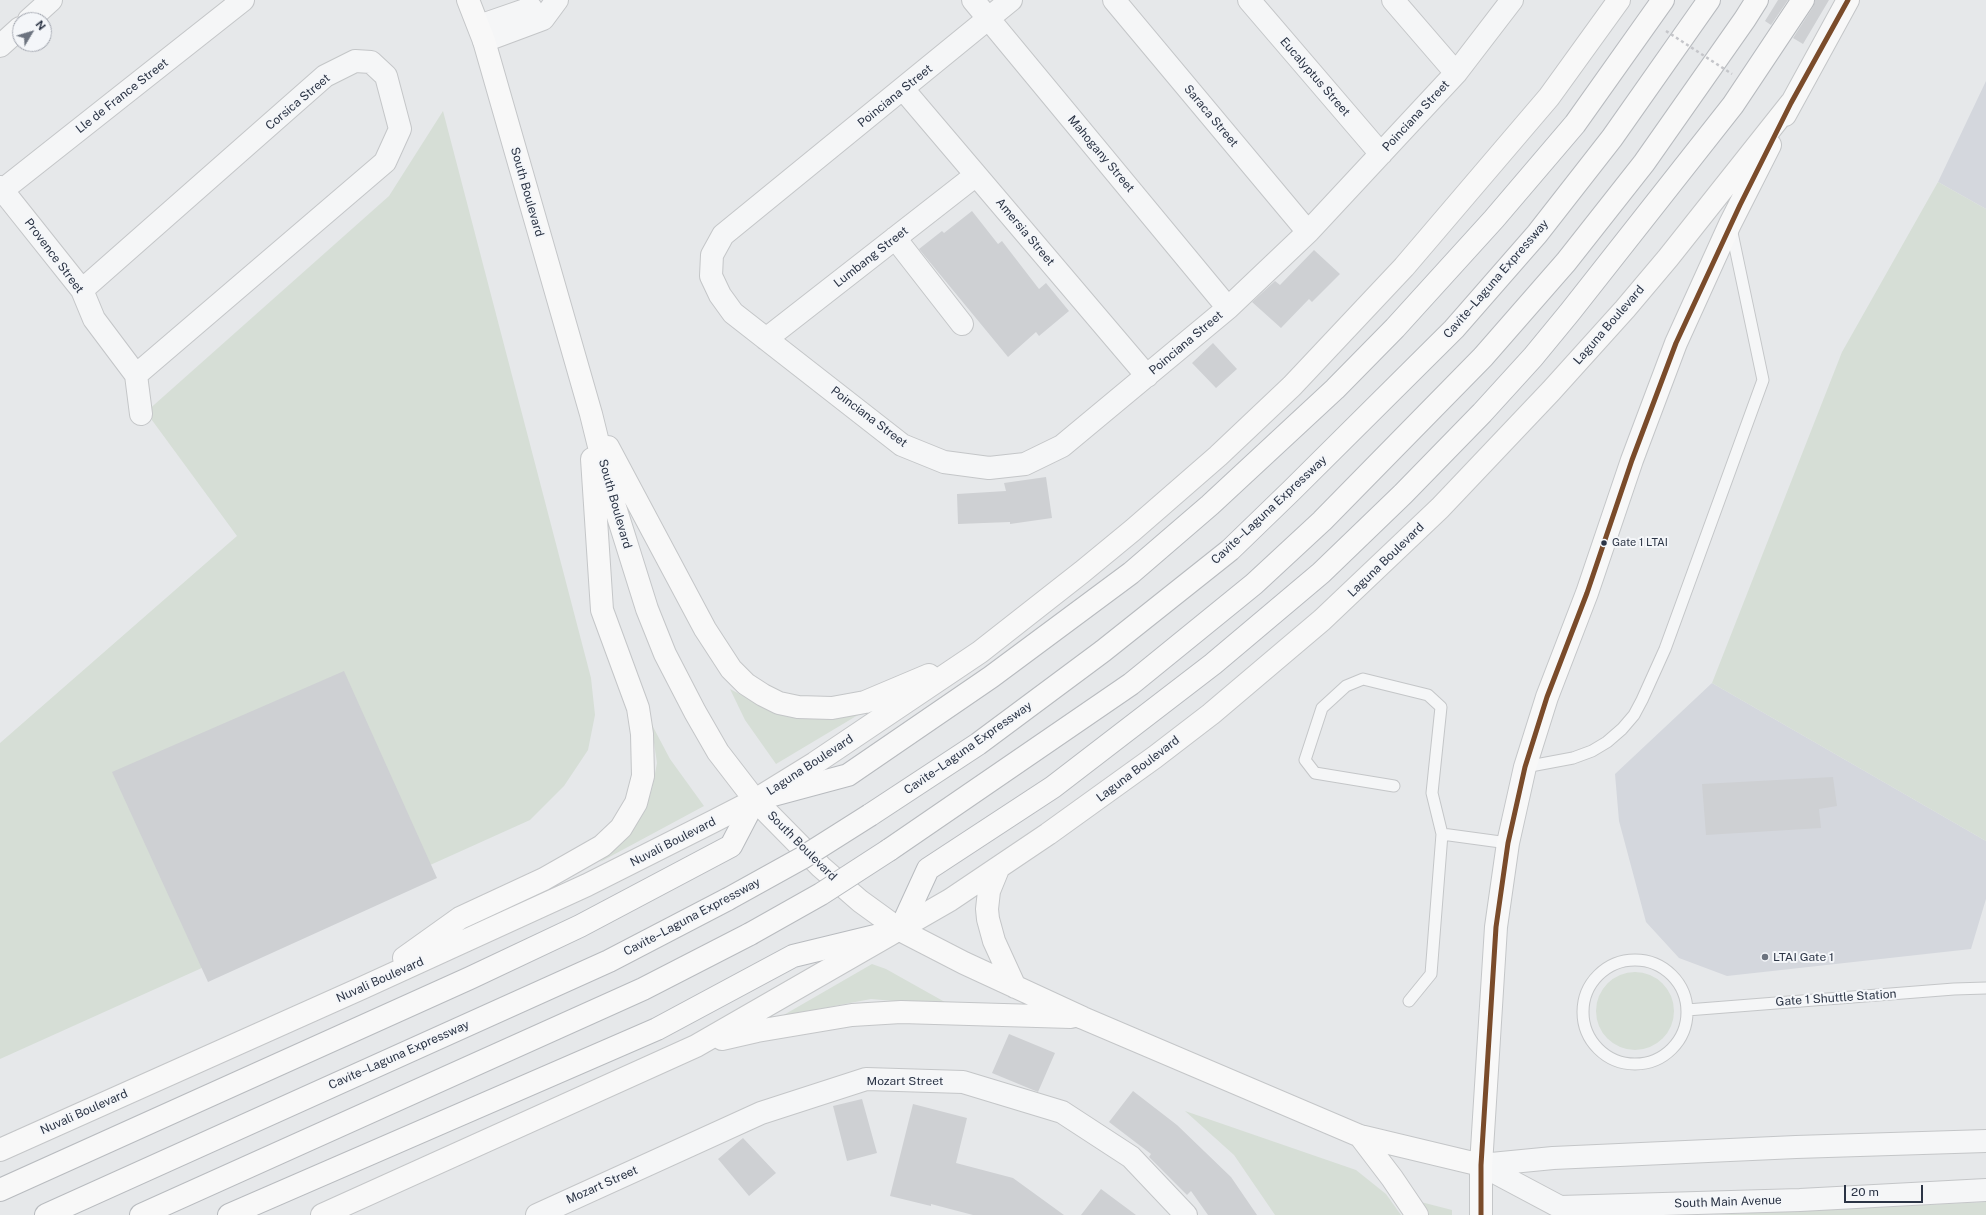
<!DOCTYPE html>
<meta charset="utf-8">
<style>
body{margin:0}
#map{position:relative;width:1986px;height:1215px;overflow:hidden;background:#e6e8ea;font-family:"Public Sans",sans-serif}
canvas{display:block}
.north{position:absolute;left:12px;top:12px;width:40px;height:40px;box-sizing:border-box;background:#f4f6f9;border:1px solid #a4a8b1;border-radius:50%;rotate:52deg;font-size:11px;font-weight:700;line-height:16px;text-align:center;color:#2b3445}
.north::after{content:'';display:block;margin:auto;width:14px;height:18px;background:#6c737f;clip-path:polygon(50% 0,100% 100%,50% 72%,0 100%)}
.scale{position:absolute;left:1844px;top:1185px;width:79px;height:18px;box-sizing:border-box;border:2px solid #2b3445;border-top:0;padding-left:5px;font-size:12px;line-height:14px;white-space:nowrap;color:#2b3445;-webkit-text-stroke:3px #f4f6f9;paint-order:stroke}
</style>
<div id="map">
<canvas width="1986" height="1215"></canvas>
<div class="north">N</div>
<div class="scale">20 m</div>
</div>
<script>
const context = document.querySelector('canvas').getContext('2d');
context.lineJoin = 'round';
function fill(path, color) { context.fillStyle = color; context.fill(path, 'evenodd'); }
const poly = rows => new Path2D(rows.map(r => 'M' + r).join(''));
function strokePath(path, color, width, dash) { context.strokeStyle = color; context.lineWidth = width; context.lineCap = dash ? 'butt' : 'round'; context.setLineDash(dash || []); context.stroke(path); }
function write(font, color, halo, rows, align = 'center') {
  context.font = font + ' "Public Sans",sans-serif'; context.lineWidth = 4; context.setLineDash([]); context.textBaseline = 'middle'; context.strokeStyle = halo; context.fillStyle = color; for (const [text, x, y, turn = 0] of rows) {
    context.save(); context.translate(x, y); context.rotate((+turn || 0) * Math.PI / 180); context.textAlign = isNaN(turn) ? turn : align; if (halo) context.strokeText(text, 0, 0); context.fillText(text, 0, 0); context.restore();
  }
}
const built = poly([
 [1986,81,1986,209,1938,182],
 [1712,683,1986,841,1986,899,1971,949,1727,976,1679,958,1646,922,1619,821,1615,774]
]);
const green = poly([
 [443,111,591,678,595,715,588,750,564,786,530,820,0,1059,0,743,237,536,146,412,389,196],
 [1938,182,1986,209,1986,841,1712,683,1842,352],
 [730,689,768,709,788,717,811,718,858,715,776,764,745,720],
 [651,723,670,759,704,806,600,862,633,830,645,811,652,789,657,763],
 [872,964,886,969,952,1006,871,999,782,1016],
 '1596 1011a39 39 0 1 1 78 0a39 39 0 1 1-78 0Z',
 [1185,1111,1356,1170,1386,1194,1401,1215,1275,1215,1234,1155],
 [1417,1201,1452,1210,1452,1215,1428,1215],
 [1986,1202,1986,1215,1710,1215]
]);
const building = poly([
 [1778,0,1788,0,1771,25,1765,21],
 [1815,0,1829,0,1803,44,1793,38,1813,7],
 [972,211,998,244,1002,241,1039,289,1046,283,1069,311,1039,336,1036,332,1008,357,919,249,942,231,944,233],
 [1314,250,1340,274,1312,302,1309,299,1281,328,1252,302,1275,281,1280,285],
 [1213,343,1237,369,1216,388,1192,363],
 [1046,477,1052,518,1010,524,1010,522,958,524,957,494,1006,491,1004,483],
 [344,671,437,878,208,982,112,772],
 [1833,777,1837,806,1819,809,1821,828,1706,835,1702,784],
 [1009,1034,1055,1053,1038,1092,992,1073],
 [1133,1091,1177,1125,1231,1177,1257,1215,1208,1215,1191,1191,1187,1195,1149,1157,1151,1154,1109,1122],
 [862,1099,877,1153,847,1161,833,1106],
 [913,1104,967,1118,956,1163,1013,1178,1064,1215,973,1215,931,1204,931,1206,890,1196],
 [743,1138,776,1173,749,1196,718,1159],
 [1101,1189,1136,1215,1081,1215]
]);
const lane = poly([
 [1525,767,1573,758,1592,751,1607,742,1622,729,1634,715,1642,700,1665,649,1763,380,1731,228],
 [1394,786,1315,773,1305,760,1322,708,1346,686,1363,679,1428,695,1441,707,1432,793,1442,834,1431,974,1409,1001],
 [1442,834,1508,843],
 '1583 1012a52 52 0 1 1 104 0a52 52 0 1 1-104 0Z',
 [1687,1010,1954,989,1986,988]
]);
const street = poly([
 [973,0,1228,308],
 [1011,0,723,235,712,255,711,276,720,295,733,313,902,445,944,462,989,468,1025,464,1062,446,1228,308,1308,232,1456,73,1512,0],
 [1114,0,1308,232],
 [1249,0,1381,154],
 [1393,0,1456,73],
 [29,20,51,0],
 [479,26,531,8],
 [484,41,543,19,557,0],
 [0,46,20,28],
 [903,89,1147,376],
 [0,187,82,290,94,319,136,375,141,414],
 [0,192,243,0],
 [895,238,962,324],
 [82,290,325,76,355,61,371,62,386,76,400,129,385,162,136,375],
 [766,339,976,175],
 [1481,1165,1560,1207,1800,1200,1986,1190],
 [1481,1165,1553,1158,1796,1147,1986,1141],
 [537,1215,761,1113,866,1079,963,1082,1062,1112,1131,1157,1186,1215]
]);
const secondary = poly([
 [468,0,484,41,591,414,610,491,647,609,665,654,695,712,718,752,755,800,821,867,860,901,900,930,964,963,1083,1018,1360,1136,1481,1165],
 [1785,115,1848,0],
 [608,447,705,629,731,669,746,684,763,695,779,703,798,707,832,708,865,702,929,675],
 [998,869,989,891,987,909,988,919,994,941,1015,987],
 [404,958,460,918,544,879,602,846,621,828,636,803,643,776,642,734,638,708,602,610,592,459],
 [722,1039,757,1031,852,1015,901,1012,1071,1017],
 [1360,1136,1392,1178,1417,1215],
 [0,1150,362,988,587,885,714,821,755,800,815,763,980,652,1082,572,1133,530,1218,456,1292,386,1404,267,1549,97,1619,0],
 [322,1215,696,1046,950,900,1048,834,1155,757,1211,714,1322,620,1440,508,1551,391,1625,309,1668,258,1791,103],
 [1481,1215,1481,1165,1496,927,1508,843,1525,767,1547,697,1587,593,1632,460,1676,343,1730,224,1770,145]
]);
const highway = poly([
 [870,815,978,744,1103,651,1230,550,1292,490,1454,329,1537,234,1612,138,1709,0],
 [889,850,1131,684,1254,584,1322,521,1483,357,1566,262,1644,163,1745,19,1757,0],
 [0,1190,470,978,580,926,731,846,755,800,848,775,991,677,1131,573,1210,505,1335,389,1395,328,1494,219,1575,124,1663,0],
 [46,1215,609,961,728,899],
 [141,1215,643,989,750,934],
 [229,1215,657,1029,793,956,900,930,928,869,1053,787,1213,664,1321,573,1403,494,1482,413,1533,357,1570,312,1733,105,1803,0]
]);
const pathBridge = poly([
 [1666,31,1732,74]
]);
const highwayBridge = poly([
 [728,899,802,858,870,815],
 [750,934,821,894,889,850]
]);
const bus1 = poly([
 [1481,1215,1481,1165,1496,927,1508,843,1525,767,1547,697,1587,593,1632,460,1676,343,1740,205,1791,103,1848,0]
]);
const markers = [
 [1604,543,3.5,"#2b3445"],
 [1765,957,4,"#6c737f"]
];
const busNames = [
 ["Gate 1 LTAI",1612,543]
];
const streetNames = [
 ["Eucalyptus Street",1315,77,49],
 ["Lle de France Street",122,96,-38],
 ["Poinciana Street",895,96,-39],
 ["Corsica Street",298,102,-40],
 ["Saraca Street",1211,116,50],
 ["Poinciana Street",1416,116,-47],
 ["Mahogany Street",1101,154,50],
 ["South Boulevard",527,192,74],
 ["Amersia Street",1025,232,50],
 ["Provence Street",54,256,53],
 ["Lumbang Street",871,257,-38],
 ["Cavite–Laguna Expressway",1496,279,-49],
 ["Laguna Boulevard",1609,325,-49],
 ["Poinciana Street",1186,343,-40],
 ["Poinciana Street",869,417,37],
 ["South Boulevard",615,504,74],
 ["Cavite–Laguna Expressway",1269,510,-43],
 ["Laguna Boulevard",1386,560,-44],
 ["Cavite–Laguna Expressway",968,748,-35],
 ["Laguna Boulevard",810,765,-33],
 ["Laguna Boulevard",1138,769,-37],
 ["Nuvali Boulevard",673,842,-27],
 ["South Boulevard",802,846,45],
 ["Cavite–Laguna Expressway",692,917,-28],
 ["Nuvali Boulevard",380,980,-24],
 ["Gate 1 Shuttle Station",1836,998,-4],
 ["Cavite–Laguna Expressway",399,1055,-24],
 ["Mozart Street",905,1081],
 ["Nuvali Boulevard",84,1112,-24],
 ["Mozart Street",602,1185,-24],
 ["South Main Avenue",1728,1202,-2]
];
const poiNames = [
 ["LTAI Gate 1",1773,957]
];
fill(built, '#d4d7dd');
fill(green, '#d6ded6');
fill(building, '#ced0d3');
strokePath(lane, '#c4c6c8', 13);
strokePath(street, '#c4c6c8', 24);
strokePath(secondary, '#c4c6c8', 24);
strokePath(highway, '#b8bbbf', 24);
strokePath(lane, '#f5f6f7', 11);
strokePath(street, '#f5f6f7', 22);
strokePath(secondary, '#f8f8f8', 22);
strokePath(highway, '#f8f8f8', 22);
strokePath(highwayBridge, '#b8bbbf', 24, []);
strokePath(pathBridge, '#c5c6ca', 2.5, [3, 3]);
strokePath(highwayBridge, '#f8f8f8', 22);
strokePath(bus1, '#7a4b2a', 5);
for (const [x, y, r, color] of markers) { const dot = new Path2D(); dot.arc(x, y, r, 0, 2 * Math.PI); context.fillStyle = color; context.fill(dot); strokePath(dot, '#f4f6f9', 1.5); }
write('11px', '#2b3445', '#f4f6f9', busNames, 'left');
write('12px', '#2b3445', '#f4f6f9', streetNames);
write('12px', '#2b3445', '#f4f6f9', poiNames, 'left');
</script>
